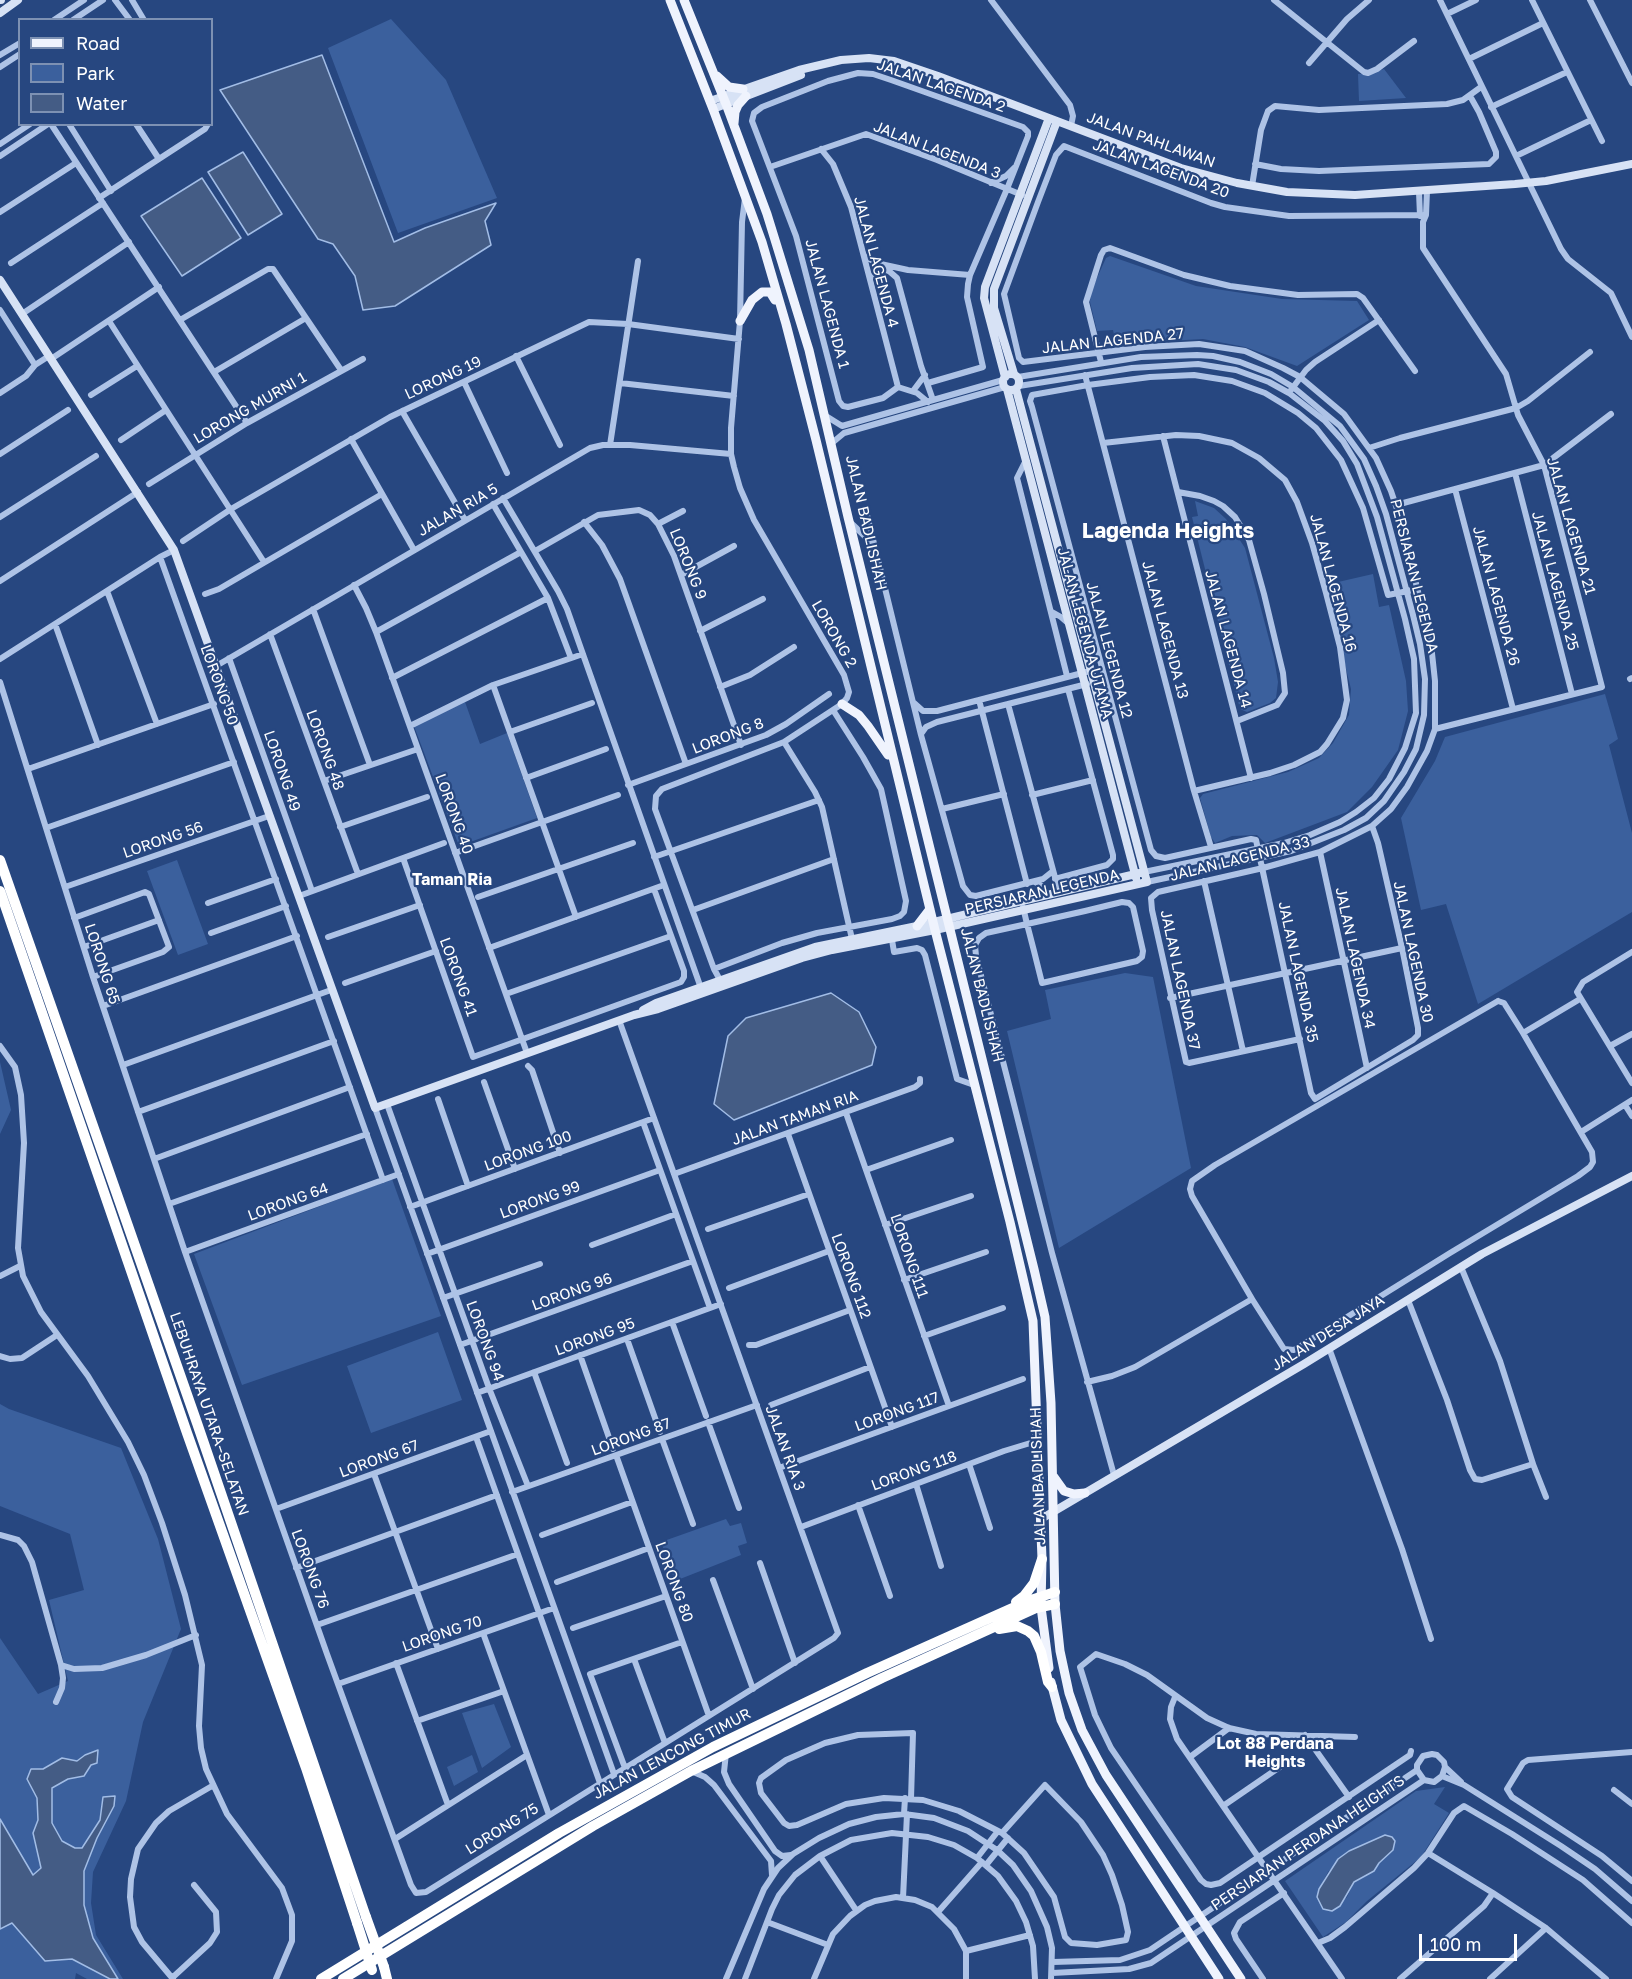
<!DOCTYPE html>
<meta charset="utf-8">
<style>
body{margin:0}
#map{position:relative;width:1632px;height:1979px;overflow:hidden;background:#274780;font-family:"Golos Text",sans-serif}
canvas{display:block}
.legend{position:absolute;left:18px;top:18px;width:195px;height:108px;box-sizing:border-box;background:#274780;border:2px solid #7d91b3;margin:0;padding:8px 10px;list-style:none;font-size:18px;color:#fff}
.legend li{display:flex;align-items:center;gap:12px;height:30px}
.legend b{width:30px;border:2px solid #7d91b3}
.scale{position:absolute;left:1419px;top:1934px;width:98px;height:27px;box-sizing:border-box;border:3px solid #fff;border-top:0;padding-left:8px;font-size:18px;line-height:21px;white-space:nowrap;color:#fff;-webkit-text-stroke:4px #274780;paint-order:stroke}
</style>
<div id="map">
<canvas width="1632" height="1979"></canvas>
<ul class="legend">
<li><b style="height:8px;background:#eff3fd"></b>Road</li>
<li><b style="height:16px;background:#3b609d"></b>Park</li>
<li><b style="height:16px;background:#445c85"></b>Water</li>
</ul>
<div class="scale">100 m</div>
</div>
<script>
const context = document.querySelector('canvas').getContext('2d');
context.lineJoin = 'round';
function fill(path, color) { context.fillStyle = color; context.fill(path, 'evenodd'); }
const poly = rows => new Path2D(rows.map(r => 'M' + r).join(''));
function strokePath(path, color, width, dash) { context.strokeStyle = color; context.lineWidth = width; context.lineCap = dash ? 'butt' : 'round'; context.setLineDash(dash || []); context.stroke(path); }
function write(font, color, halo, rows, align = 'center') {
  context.font = font + ' "Golos Text",sans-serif'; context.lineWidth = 4.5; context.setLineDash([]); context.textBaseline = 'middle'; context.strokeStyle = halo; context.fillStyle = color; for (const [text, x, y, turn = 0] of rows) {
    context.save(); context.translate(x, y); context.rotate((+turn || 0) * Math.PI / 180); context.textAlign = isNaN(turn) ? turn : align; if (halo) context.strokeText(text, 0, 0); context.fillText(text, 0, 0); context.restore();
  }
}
const green = poly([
 [391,19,446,80,497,198,398,233,328,48],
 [1384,69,1406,98,1359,101,1358,74,1369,74],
 [1110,256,1196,286,1282,299,1357,301,1369,320,1297,366,1245,347,1203,339,1116,344,1113,330,1097,331,1090,302,1091,291,1106,258],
 [1195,501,1214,508,1226,519,1245,548,1274,658,1278,682,1276,698,1270,703,1247,712,1240,709,1192,517,1198,516],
 [1373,574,1379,607,1389,605,1406,681,1408,711,1398,750,1372,787,1347,812,1265,843,1257,835,1232,836,1215,843,1211,837,1200,798,1203,794,1288,772,1319,758,1333,743,1349,715,1351,689,1325,585],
 [1605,694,1618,739,1609,745,1632,833,1632,912,1478,1004,1446,904,1421,910,1401,818,1435,761,1445,737],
 [465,702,480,744,507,733,537,818,459,846,414,726],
 [177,860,208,944,178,955,147,871],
 [1125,973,1153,977,1191,1168,1059,1248,1007,1031,1051,1019,1045,990],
 [0,1062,11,1110,0,1134],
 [392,1179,441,1316,242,1385,194,1254],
 [438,1332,462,1400,371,1433,347,1366],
 [0,1404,9,1409,121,1448,158,1539,181,1629,143,1722,126,1801,93,1872,91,1903,96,1935,123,1979,87,1979,76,1973,75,1979,0,1979,0,1638,38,1694,68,1681,49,1600,84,1590,70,1534,0,1506],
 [726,1519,730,1526,741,1523,747,1543,738,1546,741,1555,675,1581,661,1542],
 [494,1704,511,1747,482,1768,462,1713],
 [472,1755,478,1772,454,1786,447,1767],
 [1445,1787,1434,1804,1449,1813,1421,1857,1367,1901,1346,1922,1323,1937,1285,1881,1416,1791],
 [1380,1838,1395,1841,1394,1847,1368,1875,1354,1882,1347,1897,1332,1911,1329,1911,1319,1889,1328,1872,1349,1851]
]);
const water = poly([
 [322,55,394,242,425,228,496,203,485,221,491,245,395,306,363,310,355,276,333,244,318,239,220,90,322,55],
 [243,152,282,214,248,235,208,172,243,152],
 [202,178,241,238,182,276,141,216,202,178],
 [831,993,859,1012,876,1047,872,1065,734,1120,714,1104,728,1036,746,1018,831,993],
 [98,1750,97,1763,91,1765,84,1776,68,1779,52,1788,52,1823,62,1841,75,1848,82,1848,100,1820,103,1797,115,1796,114,1806,97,1838,84,1871,84,1905,93,1938,118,1979,110,1979,72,1959,45,1961,12,1923,0,1929,0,1819,33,1875,41,1868,33,1833,38,1820,37,1798,27,1779,31,1769,43,1769,62,1758,77,1761,85,1755,98,1750],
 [1385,1835,1392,1837,1395,1841,1393,1850,1379,1863,1374,1871,1354,1882,1340,1906,1332,1911,1323,1909,1317,1897,1319,1889,1338,1859,1349,1851,1385,1835]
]);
const street = poly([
 [115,0,130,20],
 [132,0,144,20],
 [991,0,1070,105,1073,116,1071,126],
 [1274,0,1364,72,1368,73,1377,69,1414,41],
 [1440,0,1561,249,1568,259,1611,293,1632,337],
 [1532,0,1602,141],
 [1590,0,1632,83],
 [1447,14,1476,0],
 [54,20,84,0],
 [73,20,103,0],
 [0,55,20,43],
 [1469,59,1543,23],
 [1309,63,1347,19,1369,0],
 [0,67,20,54],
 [1491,107,1567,72],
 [51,124,247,423],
 [69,124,111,191],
 [136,124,159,159],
 [0,144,30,124],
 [821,149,833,164,851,207,898,387],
 [0,156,48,124],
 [1516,156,1591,120],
 [1255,164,1281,169,1319,171,1489,164,1496,157,1496,152,1479,112,1470,96],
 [770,167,866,134,937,160,1022,195],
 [991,183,1006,176,1014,168],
 [1252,186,1261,130,1268,111,1275,106,1319,110,1447,104,1463,100,1481,87],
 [1427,191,1426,215,1423,222,1423,248,1506,374,1518,415,1544,465,1602,687,1435,729],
 [1419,192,1420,216],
 [99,198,205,129,208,124],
 [0,212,76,163],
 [865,256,876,263,908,270,970,275],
 [11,263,103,203],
 [870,277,883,270,889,271,897,278,921,366,933,400],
 [0,310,35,365],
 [22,314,129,242],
 [180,320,268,269,273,269,341,370],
 [109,321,264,562],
 [516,356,560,445],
 [51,359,159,287],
 [1101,362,1086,302,1101,255,1104,250,1110,248,1184,275,1230,286,1298,295,1357,294,1363,298,1415,371],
 [214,372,306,318],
 [1085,375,1194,791,1211,847],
 [1018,377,1141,357,1197,355,1213,356,1240,362,1271,374,1293,387,1340,426,1364,459,1376,486,1386,514,1413,615,1420,644,1425,679,1424,715,1416,749,1404,772,1384,801,1366,818,1344,830,1291,851,1147,882],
 [464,382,507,473],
 [620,383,734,396],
 [1019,386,1132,368,1198,364,1236,370,1269,382,1289,393,1325,421,1343,441,1357,464,1377,517,1405,619,1414,659,1416,713,1405,748,1389,779,1374,798,1356,812,1340,822,1310,835,1284,843,1144,872],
 [898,387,883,398,848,407,843,406,839,401,796,236,752,121,754,113,762,107,828,81,858,73,873,74,891,80,1023,127,1028,132,1028,136,1007,189,970,275,968,284,967,297,983,367,928,383],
 [898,387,917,393,928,402],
 [1291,390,1306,370,1315,362,1379,320],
 [913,391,925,375],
 [0,393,26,376,35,365,49,356],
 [91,395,137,366],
 [402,411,465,520],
 [826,416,842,426,1003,380],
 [1163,436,1251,778],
 [351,439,414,550],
 [121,440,166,410],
 [832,443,844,433,1005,387],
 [1103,443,1176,435,1199,436,1232,443,1259,458,1285,480,1297,502,1312,543,1326,593,1340,647,1347,700,1343,718,1327,744,1320,752,1294,765,1270,773,1194,791],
 [610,445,638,261],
 [1369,448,1400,438,1516,408,1528,401,1590,352],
 [0,454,68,410],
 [1025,462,1017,478,1067,676],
 [1515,473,1572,694],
 [149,484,247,423,363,359],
 [1455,489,1513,709],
 [1178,492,1200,496,1214,501,1223,506,1235,517,1249,540,1264,594,1283,673,1285,693,1277,705,1237,721],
 [503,498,558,591,567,609,702,991],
 [493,504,548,598,571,658],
 [1396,505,1544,465,1611,414],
 [867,515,921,735,963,886,970,895,976,896,1043,879,1053,871],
 [0,517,96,456],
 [584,522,602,545,620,579,686,764],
 [851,523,874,545],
 [658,524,683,511],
 [183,541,231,509,390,417,589,322,628,324,739,339],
 [535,551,598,515,639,510,650,515,658,524,674,556,741,745],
 [160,557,383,1180],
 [681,575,734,546],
 [0,581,138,492],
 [354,585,366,608,376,632,527,1053],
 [107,591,157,724],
 [205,594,219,589,382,494],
 [313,609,370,765],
 [1052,612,1061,617,1069,624],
 [55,624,98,745],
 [700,631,763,599],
 [376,632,521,552],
 [270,634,358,874],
 [229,658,312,891],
 [0,659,160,557,174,550],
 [216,666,590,448,603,445,630,445,731,454],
 [392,678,548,598],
 [1630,679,1632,678],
 [0,682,93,977,185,1252,327,1654,411,1885,416,1893,426,1892,834,1638,838,1633,619,1020],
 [493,685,576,917],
 [720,687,750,675,794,647],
 [979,700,1027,884],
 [913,702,923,711,937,711,1090,671],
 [1008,704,1059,892],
 [410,726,493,685,583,654],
 [510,732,592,703],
 [921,734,926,727,937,722,1087,684],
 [784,742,815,792,822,807,852,939],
 [28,769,214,704],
 [526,778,606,749],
 [324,781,418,749],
 [628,785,766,735,786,724,829,694],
 [1032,795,1093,780],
 [942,809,1004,794],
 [1372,826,1378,843,1402,948,1418,1028,1418,1035,1413,1040,1315,1099,1311,1093,1256,840,1251,839,1165,858,1156,856,1151,850,1032,407,1030,401,1032,395,1088,385,1150,377,1194,375,1232,381,1265,393,1298,413,1316,428,1341,460,1363,508,1388,595,1418,589],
 [340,827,427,797],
 [46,828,234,762],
 [1320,852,1367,1068],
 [455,853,618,795],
 [654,857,819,800],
 [403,858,473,1057,681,982,684,977,684,971,654,889],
 [1055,879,1107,865,1113,859,1113,855,1068,689],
 [1204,881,1243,1051],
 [1035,882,1043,887,1047,895],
 [65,887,269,816],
 [299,896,444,843],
 [478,897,633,843],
 [208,903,276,879],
 [1023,907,1027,924,1034,951,1042,983,1137,961,1142,957,1143,951,1133,907,1129,903,1122,902,1085,911,1027,924,986,933,979,938,975,945,976,956,1052,1253,1114,1475],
 [693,910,834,859],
 [74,918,145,892,149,894,169,947,163,952,93,977],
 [211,933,286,906],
 [328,937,420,905],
 [892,940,894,952,917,948,922,950,925,955,957,1079,974,1085],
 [84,947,159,920],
 [489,948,664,885],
 [1632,952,1583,982,1577,992,1632,1083],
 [714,969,782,943,817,933,892,919,900,916,904,912,906,901,881,789,863,757,833,710],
 [720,980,714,969,655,809,656,796,662,789,784,742,842,704,847,698,849,692,844,675,754,520,740,488,734,467,731,454,731,428,740,321,742,222,745,198],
 [345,983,436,951],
 [506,994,671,936],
 [1170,998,1402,948],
 [1498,1001,1504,1003,1523,1033,1592,1152,1593,1162,1590,1167,1578,1176,1450,1253,1294,1350,1284,1349,1252,1299,1192,1196,1190,1189,1192,1181,1215,1165,1498,1001],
 [103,1006,297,936],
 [1523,1033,1580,999],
 [1300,1039,1189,1063,1186,1062,1152,910,1151,898,1158,892,1263,868,1320,852,1372,826,1391,809,1407,787,1427,751,1435,729,1435,681,1431,644,1399,515,1391,491,1376,458,1344,414,1300,377,1283,368,1245,351,1199,344,1145,347,1023,362,1019,358,1004,294,1038,202,1056,155,1064,146,1211,203,1225,207,1289,216,1426,215],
 [0,1046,15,1067,21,1095,24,1143,18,1248,23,1276,41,1312,88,1376,128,1442,144,1475,162,1523,185,1595,202,1665,199,1726,201,1748,206,1769,227,1814,282,1888,292,1915,292,1941,276,1979],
 [1610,1046,1632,1034],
 [123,1065,331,990],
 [528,1066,532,1070,560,1153],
 [484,1082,515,1169],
 [438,1099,468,1186],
 [387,1104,489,1388,528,1486],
 [1625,1105,1632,1116],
 [375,1108,614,1774],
 [138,1112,334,1041],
 [846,1113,949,1406],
 [643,1122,710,1308],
 [1581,1132,1632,1100],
 [788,1134,892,1427],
 [154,1159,350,1087],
 [866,1170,951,1140],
 [674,1174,915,1087,920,1083,920,1079],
 [169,1204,367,1134],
 [410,1207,654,1118],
 [885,1225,971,1196],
 [708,1229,809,1194],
 [592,1245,676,1214],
 [185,1252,399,1174],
 [427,1254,660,1170],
 [1461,1267,1500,1361,1533,1464,1546,1497],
 [0,1276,20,1266],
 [904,1280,986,1252],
 [729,1288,829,1251],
 [443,1298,540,1264],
 [1408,1300,1447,1400,1470,1470,1475,1479,1482,1480,1533,1464],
 [672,1322,706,1416],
 [924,1336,1003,1308],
 [627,1339,660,1432],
 [460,1345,693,1261],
 [749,1345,756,1345,850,1310],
 [1329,1348,1402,1549,1431,1639],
 [580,1355,613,1449],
 [0,1356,10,1359,22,1358,57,1335],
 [534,1372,567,1463],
 [1087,1382,1112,1376,1135,1367,1252,1299],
 [477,1393,721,1304],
 [771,1405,870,1367],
 [708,1422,739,1508],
 [476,1437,600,1783],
 [662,1439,693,1524],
 [616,1455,709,1716],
 [969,1464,990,1528],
 [779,1468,1023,1379],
 [374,1474,438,1649],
 [916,1484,941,1566],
 [512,1492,757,1405],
 [858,1505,890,1596],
 [276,1509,491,1431],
 [801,1527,1004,1451,1037,1441],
 [0,1535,18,1540,24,1546,32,1562,61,1665,63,1678,62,1688,56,1702],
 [542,1535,632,1502],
 [760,1563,795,1663],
 [296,1568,497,1495],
 [713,1580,753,1689],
 [557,1582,649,1548],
 [317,1625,518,1554],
 [573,1628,666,1596],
 [483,1633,549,1815],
 [634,1659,665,1743],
 [396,1663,448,1805],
 [61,1665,74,1669,102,1668,146,1655,196,1635],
 [338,1684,554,1608],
 [1175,1697,1171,1707,1170,1719,1177,1739,1342,1979],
 [417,1721,504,1691],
 [1305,1735,1349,1797],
 [1355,1737,1256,1734,1229,1728,1207,1718,1147,1675,1125,1664,1096,1654,1080,1667,1095,1715,1111,1748,1201,1880,1206,1884,1211,1885,1220,1883,1410,1755,1411,1751],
 [1632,1752,1528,1760,1523,1763,1507,1789,1512,1797,1602,1856,1632,1881],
 [726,1753,724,1772,729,1784,775,1851,782,1856,791,1855],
 [1190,1757,1229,1728],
 [1445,1767,1442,1776,1434,1782,1424,1780,1417,1770,1417,1765,1423,1756,1432,1754,1437,1755,1444,1762,1445,1767,1461,1782],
 [625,1768,590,1674,682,1642],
 [691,1771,705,1777,714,1785,771,1861,772,1875],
 [1442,1776,1464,1785,1561,1846,1595,1869,1632,1901],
 [1614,1790,1632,1804],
 [911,1799,913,1733,858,1735,825,1743,786,1760,761,1778,759,1783,761,1793,784,1823,789,1826,797,1825,846,1804,884,1798,923,1800,959,1811,1002,1833,1024,1853,1054,1897,1065,1937,1071,1943,1097,1945,1126,1940,1128,1932,1122,1905,1112,1875,1103,1855,1081,1822,1045,1785,1002,1833],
 [1223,1806,1290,1760],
 [904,1814,905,1798],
 [395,1839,527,1755],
 [1428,1853,1493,1893,1546,1928,1606,1979],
 [820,1856,856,1910],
 [977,1858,998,1831],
 [986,1865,1008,1838],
 [903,1898,907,1814],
 [938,1912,982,1862],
 [767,1922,828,1945],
 [1318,1943,1330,1938,1345,1927,1414,1868,1428,1853,1454,1813,1464,1806,1512,1834,1583,1880,1632,1923],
 [966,1951,1030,1935],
 [1053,1962,1120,1960,1150,1950,1417,1770],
 [1052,1973,1129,1969,1151,1963,1424,1780],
 [172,1978,210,1943,217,1932,216,1912,194,1885],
 [173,1979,142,1942,134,1927,130,1897,131,1879,138,1849,156,1823,169,1811,212,1786],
 [726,1979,764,1889,778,1868,793,1854,819,1838,849,1824,876,1817,904,1814,934,1818,968,1831,997,1850,1013,1865,1031,1891,1047,1927,1052,1948,1051,1979],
 [745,1979,772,1909,779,1895,795,1875,820,1856,851,1840,892,1833,928,1837,954,1845,977,1858,998,1876,1016,1901,1026,1922,1033,1946,1035,1979],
 [814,1979,833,1934,850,1916,865,1905,875,1901,896,1897,915,1900,932,1907,954,1929,966,1951,966,1979],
 [1263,1979,1236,1939,1234,1933,1240,1922,1284,1893],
 [1400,1979,1484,1906,1493,1893],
 [1490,1979,1546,1928]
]);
const secondary = poly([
 [0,0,1,0],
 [0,13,18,0],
 [710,101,799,70,841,60,869,58,894,61,938,76,1181,168,1237,183,1287,192,1355,195,1515,184,1546,181,1632,164],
 [713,109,801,75],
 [0,280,174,550,375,1108,634,1015,658,1009,802,958,832,950,935,930,1147,882,1016,389],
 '1003 382a8 8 0 1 1 16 0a8 8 0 1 1-16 0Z',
 [1014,374,994,308,994,289,1057,121],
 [1005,377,984,298,985,287,1049,118],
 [1007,389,1136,878],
 [643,1010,656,1003,815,947,917,926,1144,872],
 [1041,1519,1304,1364,1482,1254,1632,1176]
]);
const primary = poly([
 [670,0,713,109,762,242,786,324,816,440,935,930,1010,1222,1033,1321,1042,1559,1041,1607,1049,1668],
 [684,0,726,104,767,214,809,350,848,517,1034,1269,1045,1317,1051,1403,1055,1604,1060,1651,1069,1693,1082,1730,1106,1775,1241,1979],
 [717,76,729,87,743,89],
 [734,123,735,112,738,105,746,96],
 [740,321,752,300,762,292,770,292,775,300],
 [842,704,859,715,868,726,888,755],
 [917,926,930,909],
 [1054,1477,1064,1491,1074,1494,1085,1493],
 [1051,1682,1061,1720,1092,1784,1219,1979]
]);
const highway = poly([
 [0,860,197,1423,366,1917],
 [0,891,187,1433,306,1768,357,1923],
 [1016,1602,1024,1596,1034,1583,1042,1559],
 [999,1629,1017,1626,1028,1631,1034,1636,1041,1652,1048,1682,1052,1687],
 [384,1967,387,1979],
 [321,1979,559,1833,713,1747,867,1673,1028,1601,1055,1592],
 [343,1979,593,1826,691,1771,882,1678,1036,1608,1055,1604]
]);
const highwayBridge = poly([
 [366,1917,384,1967],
 [357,1923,372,1970]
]);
const streetNames = [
 ["JALAN LAGENDA 2",941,86,19],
 ["JALAN PAHLAWAN",1151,140,20],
 ["JALAN LAGENDA 3",937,150,21],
 ["JALAN LAGENDA 20",1161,169,20],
 ["JALAN LAGENDA 4",876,262,75],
 ["JALAN LAGENDA 1",827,304,75],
 ["JALAN LAGENDA 27",1113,341,-6],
 ["LORONG 19",443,378,-25],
 ["LORONG MURNI 1",250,408,-30],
 ["JALAN RIA 5",458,510,-30],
 ["JALAN BADLISHAH",866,523,77],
 ["JALAN LAGENDA 21",1571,526,74],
 ["LORONG 9",688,564,68],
 ["PERSIARAN LEGENDA",1414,576,76],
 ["JALAN LAGENDA 25",1555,581,75],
 ["JALAN LAGENDA 16",1333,583,75],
 ["JALAN LAGENDA 26",1496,596,75],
 ["JALAN LAGENDA 13",1165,630,75],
 ["JALAN LEGENDA UTAMA",1085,633,75],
 ["LORONG 2",834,634,60],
 ["JALAN LAGENDA 14",1228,639,75],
 ["JALAN LEGENDA 12",1109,650,75],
 ["LORONG 50",219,685,70],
 ["LORONG 8",728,736,-21],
 ["LORONG 48",325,750,70],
 ["LORONG 49",282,771,71],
 ["LORONG 40",454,814,70],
 ["LORONG 56",163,840,-19],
 ["JALAN LAGENDA 33",1240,859,-14],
 ["PERSIARAN LEGENDA",1042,892,-13],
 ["JALAN LAGENDA 30",1413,952,78],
 ["JALAN LAGENDA 34",1355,958,78],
 ["LORONG 65",102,964,72],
 ["JALAN LAGENDA 35",1298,972,78],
 ["LORONG 41",458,977,70],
 ["JALAN LAGENDA 37",1180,980,78],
 ["JALAN BADLISHAH",982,995,76],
 ["JALAN TAMAN RIA",795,1118,-20],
 ["LORONG 100",528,1151,-20],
 ["LORONG 99",540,1200,-20],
 ["LORONG 64",288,1202,-20],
 ["LORONG 111",909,1256,71],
 ["LORONG 112",851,1276,70],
 ["LORONG 96",572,1292,-20],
 ["JALAN DESA JAYA",1328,1333,-32],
 ["LORONG 95",595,1337,-20],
 ["LORONG 94",485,1341,70],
 ["LORONG 117",897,1412,-20],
 ["LEBUHRAYA UTARA–SELATAN",209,1414,71],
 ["LORONG 87",631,1437,-20],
 ["JALAN RIA 3",785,1448,70],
 ["LORONG 67",379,1459,-20],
 ["LORONG 118",914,1471,-20],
 ["JALAN BADLISHAH",1038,1476,-92],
 ["LORONG 76",310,1569,70],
 ["LORONG 80",674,1582,70],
 ["LORONG 70",442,1634,-19],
 ["JALAN LENCONG TIMUR",672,1754,-28],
 ["LORONG 75",502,1829,-32],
 ["PERSIARAN PERDANA HEIGHTS",1308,1843,-34]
];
const neighbourhoodNames = [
 ["Taman Ria",452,880],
 ["Lot 88 Perdana",1275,1744],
 ["Heights",1275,1762]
];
const districtNames = [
 ["Lagenda Heights",1168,531]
];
fill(green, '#3b609d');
fill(water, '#445c85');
strokePath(water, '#a2bde6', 1.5);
strokePath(street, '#aec3e6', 6);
strokePath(secondary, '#d7e2f5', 8);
strokePath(primary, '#eff3fd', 9);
strokePath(highway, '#fff', 10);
strokePath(highwayBridge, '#fff', 10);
write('15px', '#fff', '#274780', streetNames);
write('bold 16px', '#fff', '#274780', neighbourhoodNames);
write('bold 21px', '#fff', '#274780', districtNames);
</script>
